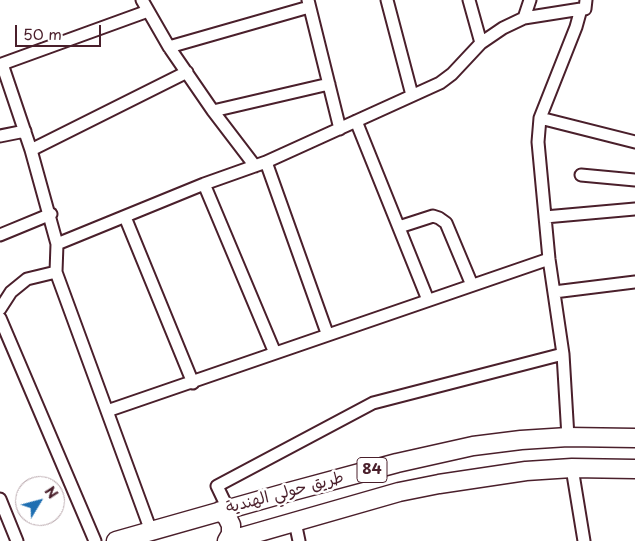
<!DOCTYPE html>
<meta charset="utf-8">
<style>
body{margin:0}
#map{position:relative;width:635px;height:541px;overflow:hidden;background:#fff;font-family:"Playpen Sans",sans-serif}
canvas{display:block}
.north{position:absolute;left:15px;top:476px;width:50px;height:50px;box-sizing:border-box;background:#fff;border:1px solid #b7a5aa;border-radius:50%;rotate:53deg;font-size:14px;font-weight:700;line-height:20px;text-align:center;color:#4a1f2b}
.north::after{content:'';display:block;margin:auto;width:18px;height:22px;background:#1f6fb2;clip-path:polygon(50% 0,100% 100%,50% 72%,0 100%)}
.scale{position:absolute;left:15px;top:25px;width:86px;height:22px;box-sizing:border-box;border:2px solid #4a1f2b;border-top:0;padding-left:6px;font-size:15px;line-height:18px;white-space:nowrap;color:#4a1f2b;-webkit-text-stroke:4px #fff;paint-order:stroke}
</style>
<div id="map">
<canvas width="635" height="541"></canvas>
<div class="north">N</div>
<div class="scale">50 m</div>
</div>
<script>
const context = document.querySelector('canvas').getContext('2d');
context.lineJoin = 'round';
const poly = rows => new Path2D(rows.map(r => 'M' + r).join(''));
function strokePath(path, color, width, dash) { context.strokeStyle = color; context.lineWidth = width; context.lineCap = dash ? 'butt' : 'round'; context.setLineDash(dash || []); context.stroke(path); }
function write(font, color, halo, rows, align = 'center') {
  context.font = font + ' "Playpen Sans","Playpen Sans Arabic",sans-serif'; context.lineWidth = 5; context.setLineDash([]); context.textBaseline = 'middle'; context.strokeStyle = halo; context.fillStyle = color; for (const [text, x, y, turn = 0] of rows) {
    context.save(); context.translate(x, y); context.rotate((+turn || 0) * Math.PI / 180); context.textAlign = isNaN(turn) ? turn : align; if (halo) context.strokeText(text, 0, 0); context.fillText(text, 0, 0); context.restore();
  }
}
const minor = poly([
 [142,0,169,47,213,111,255,166],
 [308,0,340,129],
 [387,0,412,95],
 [469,0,481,43],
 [524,18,530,0],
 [169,47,309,7],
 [213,111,329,84],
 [540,118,635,142],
 [356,121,428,300],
 [0,136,25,131],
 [31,150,2,64,148,11],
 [266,162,327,333],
 [581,175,635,180],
 [204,184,275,353],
 [125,217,193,383],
 [545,217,635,209],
 [399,227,433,216,439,218,446,223,472,285],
 [0,235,51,214],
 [57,244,31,150,187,72],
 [554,292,635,282],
 [0,309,11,292,27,279,56,272],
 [0,318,95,541],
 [107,411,549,259],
 [568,437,563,354,549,259,538,142,540,118,576,27,581,9,585,9,586,0],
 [572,468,584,541],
 [0,499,17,541],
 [228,509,217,486,373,403,563,354],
 [295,522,299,541],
 [151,531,56,272,57,244,204,184,266,162,440,83,452,74,481,43,503,28,524,18,581,9]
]);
const trunk = poly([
 [220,511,227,517,231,525,231,534,227,541],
 [116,541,289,492,397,463,473,446,521,440,568,437,635,438],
 [228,541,399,492,439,484,526,471,572,468,635,469]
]);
const shields = [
 [372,470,30]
];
const shieldNames = [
 ["84",372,470]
];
const streetNames = [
 ["طريق حولي الهندية",285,493,-15]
];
strokePath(minor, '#4a1f2b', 15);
strokePath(trunk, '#4a1f2b', 21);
strokePath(minor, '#fff', 11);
strokePath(trunk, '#fff', 18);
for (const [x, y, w] of shields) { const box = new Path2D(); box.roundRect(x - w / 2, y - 12.5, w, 25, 4); context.fillStyle = '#fff'; context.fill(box); strokePath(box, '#4a1f2b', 1); }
write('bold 15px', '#4a1f2b', null, shieldNames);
write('16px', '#4a1f2b', '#fff', streetNames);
</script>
